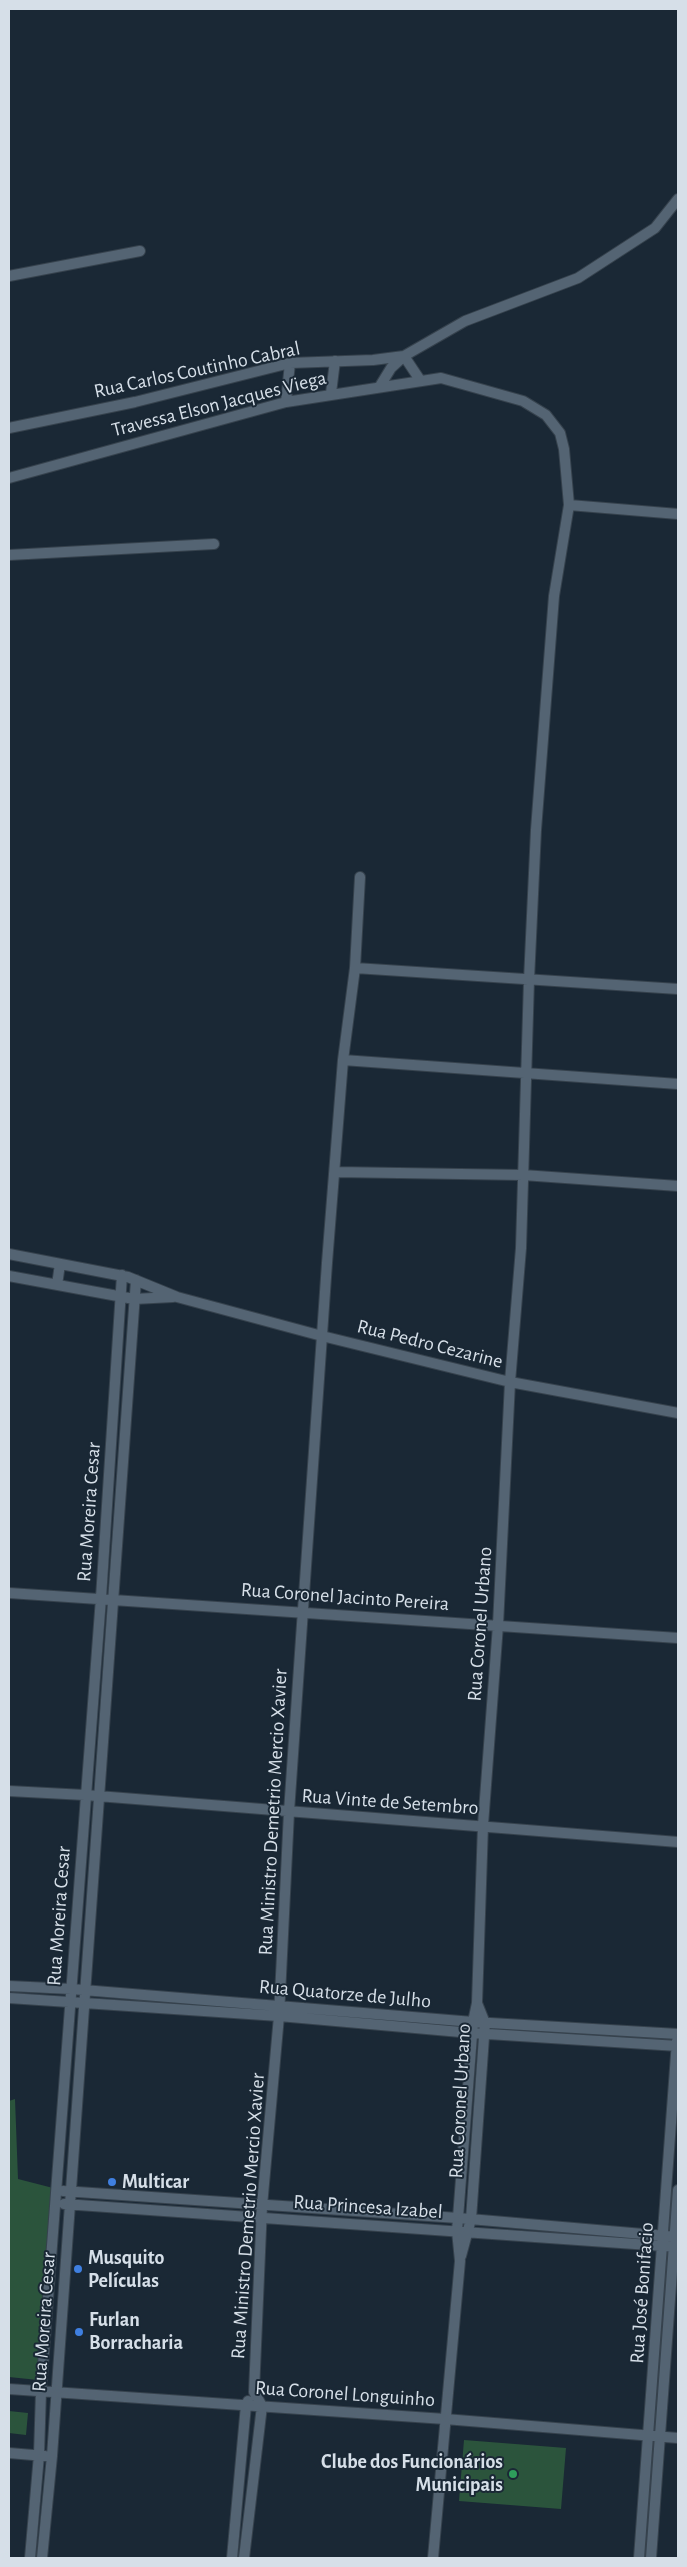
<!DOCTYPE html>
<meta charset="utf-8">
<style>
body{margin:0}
#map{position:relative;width:687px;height:2567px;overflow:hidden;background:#1a2835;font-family:"Alegreya Sans",sans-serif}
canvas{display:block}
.frame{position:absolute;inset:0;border:10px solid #d6dfe8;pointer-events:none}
</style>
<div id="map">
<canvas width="687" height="2567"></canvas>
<div class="frame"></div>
</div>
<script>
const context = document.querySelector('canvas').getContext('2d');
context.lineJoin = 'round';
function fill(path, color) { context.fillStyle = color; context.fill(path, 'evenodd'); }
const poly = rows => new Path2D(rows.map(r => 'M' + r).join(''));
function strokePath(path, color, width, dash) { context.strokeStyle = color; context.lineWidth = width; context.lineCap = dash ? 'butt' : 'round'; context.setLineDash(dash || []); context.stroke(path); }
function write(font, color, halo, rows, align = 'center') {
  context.font = font + ' "Alegreya Sans",sans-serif'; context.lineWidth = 4; context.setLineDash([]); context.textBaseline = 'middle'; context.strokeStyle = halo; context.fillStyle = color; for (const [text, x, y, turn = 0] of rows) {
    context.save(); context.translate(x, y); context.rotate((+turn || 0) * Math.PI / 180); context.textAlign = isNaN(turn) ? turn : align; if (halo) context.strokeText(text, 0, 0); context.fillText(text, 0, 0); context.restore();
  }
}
const green = poly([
 [15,2099,18,2179,53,2188,38,2380,9,2377,9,2101],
 [9,2411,28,2413,26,2435,9,2433],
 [464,2440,566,2448,561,2509,459,2501]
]);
const minor = poly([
 [9,276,140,251],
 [380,386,391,368,404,356,420,380],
 [331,393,335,361],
 [286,402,290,363],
 [9,428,135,402,290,363,373,360,404,356,465,321,578,278,655,228,678,199],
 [9,478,286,402,441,378,523,401,546,415,560,433,564,449,569,505,554,596,536,830,529,980,521,1248,510,1382,498,1625,483,1825,477,2003,473,2022,457,2231,460,2261,433,2558],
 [569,505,678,514],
 [9,555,214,544],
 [355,968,678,989],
 [343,1060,678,1084],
 [336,1172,523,1175,678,1186],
 [9,1254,128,1277,177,1297,322,1336,510,1382,678,1413],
 [9,1276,134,1299,173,1297],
 [57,1285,60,1264],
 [9,1593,678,1638],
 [9,1791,85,1795,678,1842],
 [9,1986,71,1989,473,2022,678,2034],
 [9,1998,279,2016,472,2033,678,2046],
 [63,2191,458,2218,678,2237],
 [64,2204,678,2247],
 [461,2256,471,2219,485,2023,477,2003],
 [9,2389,445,2419,678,2438],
 [9,2453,45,2456],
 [30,2558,39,2455,41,2391,101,1598,122,1275],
 [42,2558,52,2456,136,1280],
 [232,2558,246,2405,248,2401],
 [244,2558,262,2406,254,2392,262,2206,279,2016,289,1812,327,1263,343,1060,355,968,360,877],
 [639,2558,677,2041],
 [651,2558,678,2190]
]);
const markers = [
 [112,2182,5,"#3f7fe0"],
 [78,2269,5,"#3f7fe0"],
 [79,2332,5,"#3f7fe0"],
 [513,2474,5,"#2e9e5b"]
];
const streetNames = [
 ["Rua Carlos Coutinho Cabral",197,370,-12],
 ["Travessa Elson Jacques Viega",219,404,-14],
 ["Rua Pedro Cezarine",430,1344,14],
 ["Rua Moreira Cesar",89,1512,-86],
 ["Rua Coronel Jacinto Pereira",345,1597,4],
 ["Rua Coronel Urbano",480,1624,-86],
 ["Rua Vinte de Setembro",390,1802,4],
 ["Rua Ministro Demetrio Mercio Xavier",273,1812,-87],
 ["Rua Moreira Cesar",59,1916,-86],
 ["Rua Quatorze de Julho",345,1994,5],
 ["Rua Coronel Urbano",460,2101,-87],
 ["Rua Princesa Izabel",368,2207,4],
 ["Rua Ministro Demetrio Mercio Xavier",248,2216,-86],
 ["Rua José Bonifacio",642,2293,-86],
 ["Rua Moreira Cesar",44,2322,-86],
 ["Rua Coronel Longuinho",345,2394,4]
];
const poiNames = [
 ["Multicar",122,2182],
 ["Musquito",88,2258],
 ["Películas",88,2281],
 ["Furlan",89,2320],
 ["Borracharia",89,2343],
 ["Clube dos Funcionários",503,2462,"right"],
 ["Municipais",503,2485,"right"]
];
fill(green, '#2b543c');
strokePath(minor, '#36424d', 12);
strokePath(minor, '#546473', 10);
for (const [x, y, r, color] of markers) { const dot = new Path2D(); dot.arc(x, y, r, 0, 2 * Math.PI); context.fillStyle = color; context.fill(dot); strokePath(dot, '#1a2835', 2); }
write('20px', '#d6dfe8', '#1a2835', streetNames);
write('bold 20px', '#d6dfe8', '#1a2835', poiNames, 'left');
</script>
